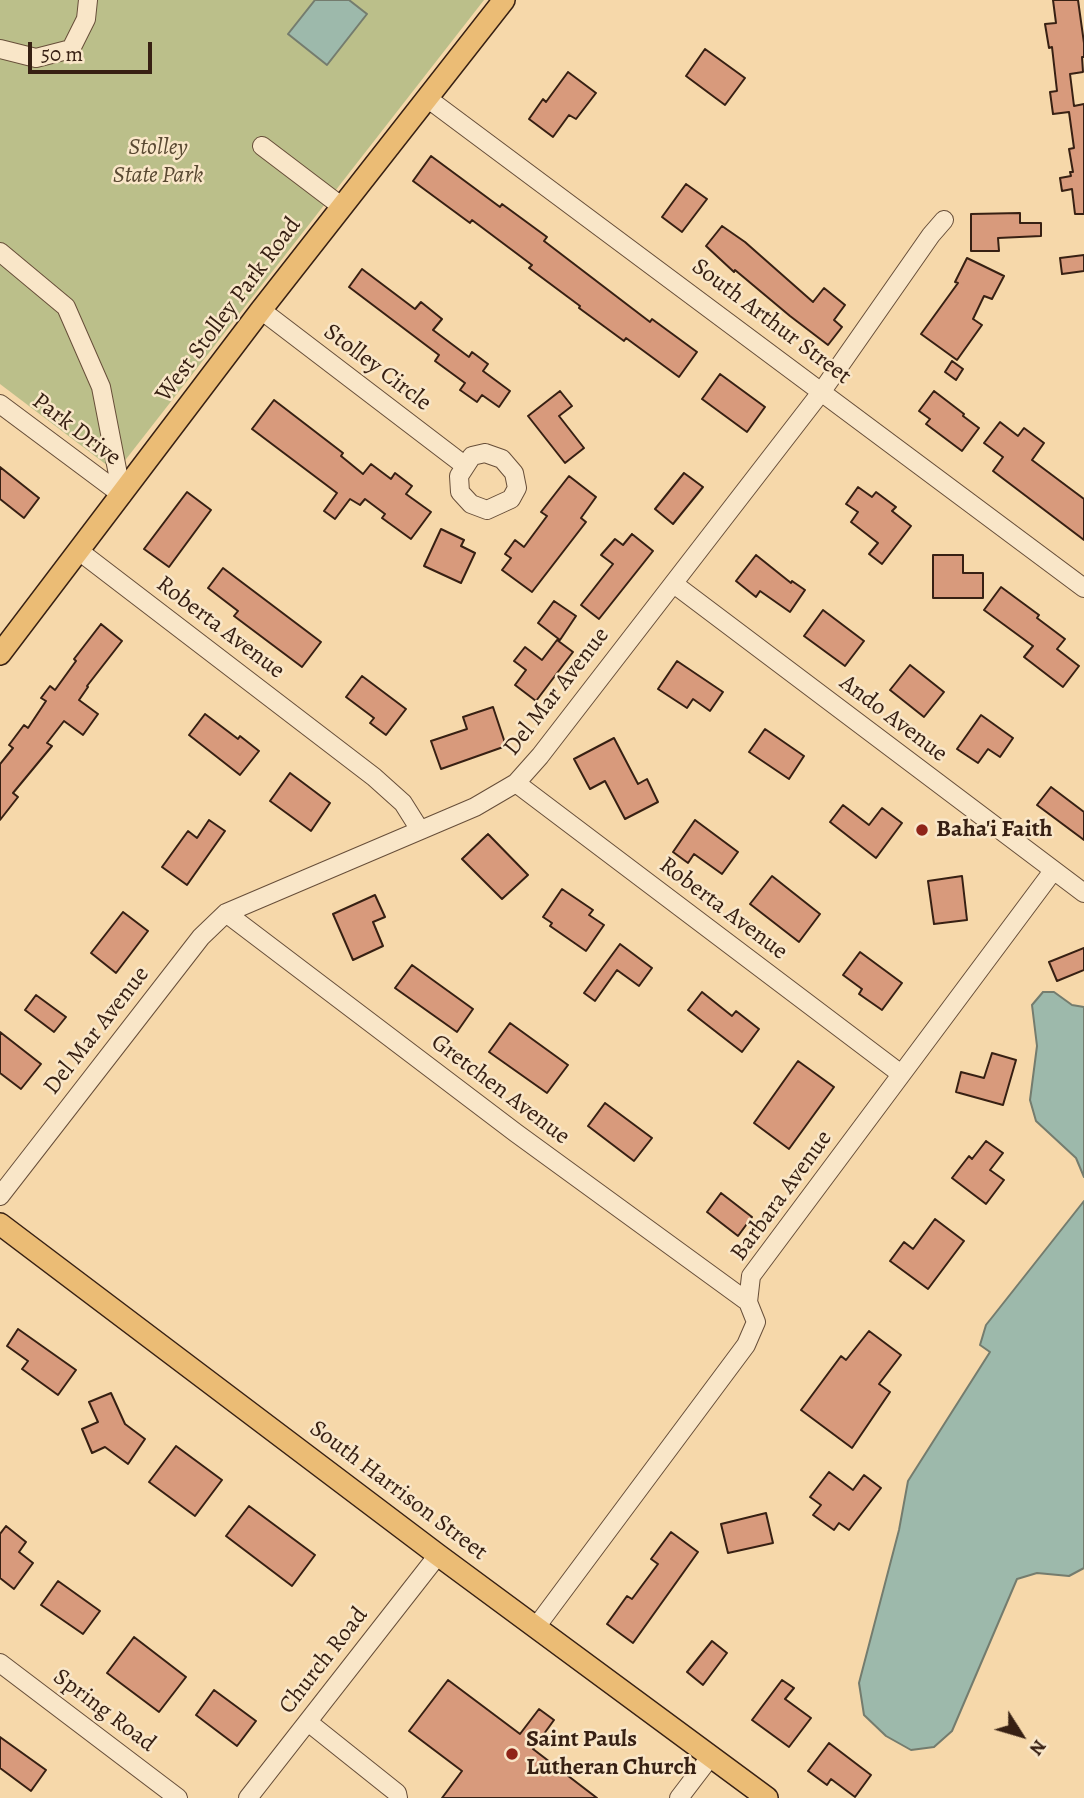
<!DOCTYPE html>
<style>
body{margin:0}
#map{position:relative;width:1084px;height:1798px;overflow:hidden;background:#f6d8aa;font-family:Alegreya,serif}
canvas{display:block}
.north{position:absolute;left:986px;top:1700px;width:70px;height:70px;-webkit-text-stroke:5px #f9e6c8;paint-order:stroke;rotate:127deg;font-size:19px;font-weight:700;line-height:28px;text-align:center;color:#372013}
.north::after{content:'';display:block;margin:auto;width:24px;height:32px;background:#372013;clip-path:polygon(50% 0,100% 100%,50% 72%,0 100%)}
.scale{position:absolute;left:28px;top:42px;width:124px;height:32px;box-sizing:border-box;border:4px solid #372013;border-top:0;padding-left:9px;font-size:21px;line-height:24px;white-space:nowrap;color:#372013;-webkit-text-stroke:5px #f9e6c8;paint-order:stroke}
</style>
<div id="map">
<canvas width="1084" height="1798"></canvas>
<div class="north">N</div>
<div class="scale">50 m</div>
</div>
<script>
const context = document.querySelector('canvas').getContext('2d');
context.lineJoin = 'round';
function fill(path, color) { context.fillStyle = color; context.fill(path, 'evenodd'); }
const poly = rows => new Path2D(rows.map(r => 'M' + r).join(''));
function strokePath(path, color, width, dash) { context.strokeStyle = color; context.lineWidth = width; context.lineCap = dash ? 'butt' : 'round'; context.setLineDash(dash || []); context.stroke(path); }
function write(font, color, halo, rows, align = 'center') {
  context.font = font + ' Alegreya,serif'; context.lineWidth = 5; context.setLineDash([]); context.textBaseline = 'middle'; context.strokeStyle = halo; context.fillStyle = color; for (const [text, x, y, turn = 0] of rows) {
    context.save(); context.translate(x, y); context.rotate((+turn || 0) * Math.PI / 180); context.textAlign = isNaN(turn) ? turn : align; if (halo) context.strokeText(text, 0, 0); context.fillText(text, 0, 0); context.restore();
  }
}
const green = poly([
 [0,0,484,0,116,472,0,384]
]);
const water = poly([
 [315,0,349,0,367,14,327,65,288,34,315,0],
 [1043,992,1054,992,1072,1005,1084,1007,1084,1177,1076,1158,1036,1121,1030,1100,1037,1046,1032,1005,1043,992],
 [1084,1201,1084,1568,1069,1576,1037,1573,1017,1579,952,1731,934,1747,911,1750,886,1736,864,1715,859,1683,899,1530,908,1481,990,1352,980,1345,986,1325,1084,1201]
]);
const building = poly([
 [1053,0,1078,0,1084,43,1084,57,1082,57,1083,72,1070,74,1074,106,1084,104,1084,214,1075,214,1072,189,1062,191,1060,178,1071,176,1070,172,1073,172,1069,149,1074,148,1069,112,1053,114,1050,92,1057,91,1052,47,1049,48,1045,24,1056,23,1053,0],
 [705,49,745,78,725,105,686,76,705,49],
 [568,72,596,93,576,119,569,115,553,137,529,119,543,99,546,102,568,72],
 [431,156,500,207,502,204,547,237,544,241,650,322,652,319,697,352,679,377,626,338,624,341,579,308,580,306,529,268,532,265,472,220,470,223,413,181,431,156],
 [686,184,707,199,682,232,662,217,686,184],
 [1020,213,1020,223,1041,223,1041,236,998,238,999,251,971,251,971,214,1020,213],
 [722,226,745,242,813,302,824,288,845,305,834,320,842,327,828,345,790,316,735,270,734,272,706,246,722,226],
 [1084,255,1084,271,1062,274,1060,258,1084,255],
 [967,258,1004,276,992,299,984,296,973,319,982,325,957,360,921,334,958,283,955,282,967,258],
 [362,269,415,309,421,302,442,319,433,330,469,357,472,352,488,364,483,371,510,391,499,407,482,395,477,402,460,390,465,383,435,361,439,355,349,287,362,269],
 [952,361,963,369,956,380,945,372,952,361],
 [720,374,765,407,747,432,702,399,720,374],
 [560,391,572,406,559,416,584,448,565,463,528,416,560,391],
 [934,391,964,414,963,416,979,428,962,451,926,424,930,419,919,411,934,391],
 [274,400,343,453,341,456,363,474,371,464,391,479,395,473,412,486,406,494,431,512,411,539,382,518,385,514,365,499,360,505,350,499,335,519,324,511,337,493,252,429,274,400],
 [1000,422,1018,436,1024,428,1044,443,1032,460,1084,499,1084,540,993,471,1003,457,984,443,1000,422],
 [0,467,39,498,24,518,0,499,0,467],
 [684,473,703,487,673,524,655,509,684,473],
 [569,476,596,497,581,518,586,522,532,592,502,570,511,558,505,554,515,540,524,547,547,516,541,512,569,476],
 [858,487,872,497,876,492,896,507,892,511,911,526,882,564,869,554,878,543,851,522,858,512,846,504,858,487],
 [187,492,211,510,169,567,144,549,187,492],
 [441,529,464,540,461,546,475,553,461,583,424,566,441,529],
 [632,534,653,551,599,619,581,605,613,564,601,555,615,539,623,545,632,534],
 [756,555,791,583,792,581,805,590,790,612,760,591,756,597,736,581,756,555],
 [933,555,963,555,963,573,983,573,983,598,933,598,933,555],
 [223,568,321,642,302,667,234,616,238,611,208,588,223,568],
 [1001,587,1039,615,1037,618,1065,639,1057,649,1079,666,1063,687,1024,657,1033,646,984,610,1001,587],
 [554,601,576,616,560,640,538,623,554,601],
 [823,610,864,641,845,666,804,636,823,610],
 [101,624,122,641,87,686,88,687,79,700,98,714,83,735,64,721,47,743,52,746,13,793,18,797,0,820,0,764,13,748,9,745,24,725,28,728,46,701,41,698,50,686,55,690,76,661,74,659,101,624],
 [557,640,573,652,536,701,515,685,526,670,514,661,525,647,542,660,557,640],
 [677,661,723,692,710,711,693,699,687,708,658,689,677,661],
 [910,665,944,692,924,717,890,690,910,665],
 [362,676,406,709,386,735,370,723,374,718,346,697,362,676],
 [493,707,506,746,441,769,431,741,467,729,463,717,493,707],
 [205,714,238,739,240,736,259,751,240,775,189,735,205,714],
 [981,715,1013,738,1000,757,988,749,978,763,957,749,981,715],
 [765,729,804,756,789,779,749,752,765,729],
 [614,738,638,784,647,779,658,802,625,819,605,781,590,789,574,759,614,738],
 [290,773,330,803,311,831,270,801,290,773],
 [1051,787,1084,812,1084,840,1037,805,1051,787],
 [843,805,869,825,882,808,902,823,876,858,830,822,843,805],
 [209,820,225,831,187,885,162,867,188,831,197,838,209,820],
 [695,820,738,852,722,874,694,854,688,863,673,852,695,820],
 [488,834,528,875,502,899,462,859,488,834],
 [772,876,820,914,799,942,750,904,772,876],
 [962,876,967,920,934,924,928,881,962,876],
 [562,889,593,910,589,915,604,925,586,951,550,926,552,923,543,917,562,889],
 [375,895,385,917,373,922,383,946,353,960,333,914,375,895],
 [123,912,148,931,116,973,91,953,123,912],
 [620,944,652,968,639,986,617,970,595,1001,584,993,620,944],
 [1084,948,1084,970,1057,981,1049,962,1084,948],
 [860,952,902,983,882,1010,859,994,862,989,843,975,860,952],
 [412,965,473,1009,457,1032,395,988,412,965],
 [702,992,732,1016,736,1011,759,1029,742,1052,688,1010,702,992],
 [36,995,66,1017,54,1032,25,1010,36,995],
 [510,1023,568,1065,547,1093,489,1052,510,1023],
 [0,1032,41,1064,21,1089,0,1073,0,1032],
 [992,1053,1016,1060,1003,1105,956,1092,961,1072,984,1078,992,1053],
 [798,1061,834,1087,789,1149,754,1123,798,1061],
 [605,1103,652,1138,634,1161,588,1126,605,1103],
 [986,1141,1003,1153,990,1170,1004,1180,986,1204,952,1178,969,1156,972,1159,986,1141],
 [721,1193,752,1217,738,1236,707,1212,721,1193],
 [935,1219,964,1241,928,1289,890,1261,904,1242,913,1249,935,1219],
 [18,1329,76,1370,58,1395,22,1369,28,1361,7,1346,18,1329],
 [869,1331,901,1355,879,1384,890,1392,852,1448,801,1410,841,1356,846,1360,869,1331],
 [111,1393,125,1424,145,1439,128,1464,105,1447,92,1453,82,1429,98,1422,89,1402,111,1393],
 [176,1446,222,1480,195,1516,149,1482,176,1446],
 [829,1472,853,1490,864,1475,881,1488,849,1530,839,1523,834,1530,813,1515,821,1505,810,1497,829,1472],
 [249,1506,315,1555,292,1586,226,1536,249,1506],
 [766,1513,773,1543,728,1553,721,1524,766,1513],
 [6,1526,26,1542,19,1552,33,1563,14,1589,0,1578,0,1534,6,1526],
 [671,1532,698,1552,633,1643,607,1624,627,1596,632,1599,658,1564,651,1559,671,1532],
 [58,1581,100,1611,83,1634,41,1605,58,1581],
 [134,1637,186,1677,159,1712,107,1673,134,1637],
 [712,1641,727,1653,703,1685,687,1672,712,1641],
 [448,1680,520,1734,539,1709,554,1720,533,1749,597,1798,442,1798,462,1771,409,1731,448,1680],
 [782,1680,794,1688,785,1699,811,1718,789,1747,752,1720,782,1680],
 [214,1690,256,1721,237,1746,196,1715,214,1690],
 [0,1737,46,1770,31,1791,0,1768,0,1737],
 [829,1743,871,1775,855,1797,831,1779,827,1785,808,1771,829,1743]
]);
const minor = poly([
 [0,49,36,58,71,49,86,19,88,0],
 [427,98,1084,588],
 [262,146,341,206],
 [0,252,66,307,101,387,122,495],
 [261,310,464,465],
 [0,404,122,495],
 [485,453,502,459,514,473,517,488,511,499,487,510,471,504,460,492,459,476,472,456,485,453],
 [79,551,374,777,403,803,420,830],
 [674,584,1084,893],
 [516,783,901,1074],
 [226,913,516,1133,748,1302],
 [0,1196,201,937,226,913,475,807,516,783,540,756,822,391,931,235,944,220],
 [536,1627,746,1345,756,1322,748,1302,751,1276,1053,871],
 [0,1663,178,1798],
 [308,1722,397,1793,398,1798],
 [248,1798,438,1555],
 [679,1798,711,1756]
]);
const major = poly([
 [0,654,261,310,504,0],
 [0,1224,438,1555,767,1798]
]);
const markers = [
 [922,830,7,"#8f2418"],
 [512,1754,7,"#8f2418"]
];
const parkNames = [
 ["Stolley",158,148],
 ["State Park",158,176]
];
const streetNames = [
 ["West Stolley Park Road",229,310,-53],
 ["South Arthur Street",771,322,37],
 ["Stolley Circle",377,368,37],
 ["Park Drive",76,430,37],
 ["Roberta Avenue",220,628,37],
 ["Del Mar Avenue",557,692,-52],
 ["Ando Avenue",893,719,37],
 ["Roberta Avenue",723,909,37],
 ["Del Mar Avenue",97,1031,-52],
 ["Gretchen Avenue",500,1090,37],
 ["Barbara Avenue",782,1196,-54],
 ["South Harrison Street",398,1491,37],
 ["Church Road",324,1661,-52],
 ["Spring Road",104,1711,37]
];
const poiNames = [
 ["Baha'i Faith",936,830],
 ["Saint Pauls",526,1740],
 ["Lutheran Church",526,1768]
];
fill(green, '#bbbf8a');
fill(water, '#9db9ab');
strokePath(water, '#747c6e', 2);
fill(building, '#d89a7c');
strokePath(building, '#372013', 2);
strokePath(minor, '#674e39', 20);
strokePath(major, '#372013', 24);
strokePath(minor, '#f9e6c8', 18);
strokePath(major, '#ebbc75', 21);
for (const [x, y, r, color] of markers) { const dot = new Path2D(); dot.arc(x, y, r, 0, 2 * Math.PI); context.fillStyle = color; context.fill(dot); strokePath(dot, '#f9e6c8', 2.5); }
write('italic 24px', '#584831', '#f9e6c8', parkNames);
write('24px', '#372013', '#f9e6c8', streetNames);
write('bold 24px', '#372013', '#f9e6c8', poiNames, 'left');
</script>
